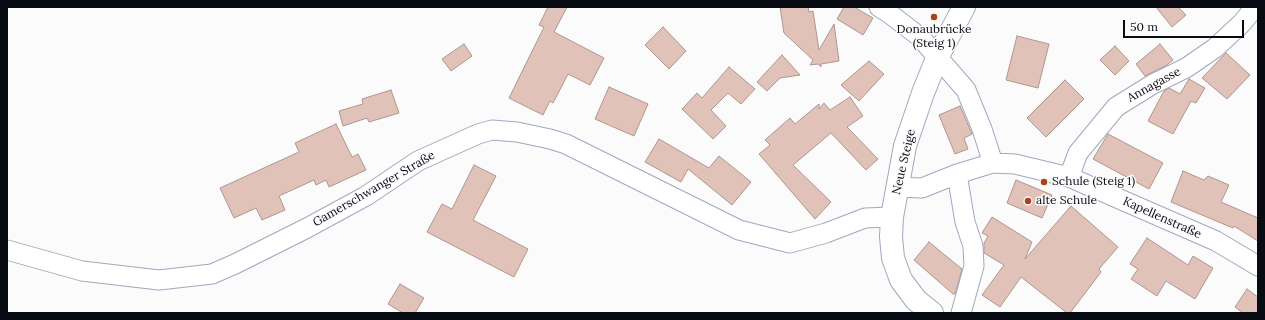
<!DOCTYPE html>
<meta charset="utf-8">
<style>
body{margin:0}
#map{position:relative;width:1265px;height:320px;overflow:hidden;background:#fbfbfb;font-family:Lora,serif}
canvas{display:block}
.frame{position:absolute;inset:0;border:8px solid #090b13;pointer-events:none}
.scale{position:absolute;left:1123px;top:20px;width:121px;height:18px;box-sizing:border-box;border:2px solid #090b13;border-top:0;padding-left:5px;font-size:12px;line-height:14px;white-space:nowrap;color:#090b13;-webkit-text-stroke:3px #fbfbfb;paint-order:stroke}
</style>
<div id="map">
<canvas width="1265" height="320"></canvas>
<div class="frame"></div>
<div class="scale">50 m</div>
</div>
<script>
const context = document.querySelector('canvas').getContext('2d');
context.lineJoin = 'round';
function fill(path, color) { context.fillStyle = color; context.fill(path, 'evenodd'); }
const poly = rows => new Path2D(rows.map(r => 'M' + r).join(''));
function strokePath(path, color, width, dash) { context.strokeStyle = color; context.lineWidth = width; context.lineCap = dash ? 'butt' : 'round'; context.setLineDash(dash || []); context.stroke(path); }
function write(font, color, halo, rows, align = 'center') {
  context.font = font + ' Lora,serif'; context.lineWidth = 3; context.setLineDash([]); context.textBaseline = 'middle'; context.strokeStyle = halo; context.fillStyle = color; for (const [text, x, y, turn = 0] of rows) {
    context.save(); context.translate(x, y); context.rotate((+turn || 0) * Math.PI / 180); context.textAlign = isNaN(turn) ? turn : align; if (halo) context.strokeText(text, 0, 0); context.fillText(text, 0, 0); context.restore();
  }
}
const building = poly([
 [548,7,567,7,554,32,604,58,590,85,568,74,553,103,550,101,543,115,509,98,544,27,539,25,548,7],
 [780,7,808,7,809,12,813,11,819,50,834,24,839,61,821,64,821,67,818,64,810,65,813,60,784,33,780,7],
 [844,7,854,7,873,18,863,35,837,19,844,7],
 [1156,7,1178,7,1186,15,1172,27,1156,7],
 [663,27,686,51,669,69,645,45,663,27],
 [1017,36,1049,44,1038,88,1006,80,1017,36],
 [464,44,472,56,451,71,442,59,464,44],
 [1160,44,1173,60,1167,65,1145,76,1136,64,1160,44],
 [1115,46,1129,61,1115,75,1100,60,1115,46],
 [1226,53,1250,75,1227,99,1202,78,1226,53],
 [782,55,800,75,780,78,767,91,757,82,782,55],
 [869,61,884,74,859,101,841,85,869,61],
 [729,67,755,89,741,104,728,93,711,110,726,126,713,139,682,109,697,93,702,98,729,67],
 [1189,79,1205,88,1196,103,1191,101,1173,134,1148,121,1164,91,1169,88,1180,94,1189,79],
 [1065,80,1084,99,1046,137,1027,118,1065,80],
 [609,87,648,104,634,136,595,119,609,87],
 [391,90,399,113,369,122,367,118,343,126,339,111,363,104,362,99,391,90],
 [850,97,863,116,847,127,878,159,866,170,831,133,793,165,831,202,815,219,759,154,770,145,765,140,790,118,795,124,819,104,819,109,824,103,830,110,850,97],
 [960,106,972,134,964,138,968,149,955,154,939,115,960,106],
 [336,124,352,157,358,154,366,170,329,187,326,180,316,185,314,180,279,196,285,210,262,220,256,208,234,218,220,188,299,152,295,143,336,124],
 [1108,134,1163,163,1149,189,1093,159,1108,134],
 [659,139,709,168,719,156,751,182,732,205,688,169,681,182,645,162,659,139],
 [474,165,496,176,473,220,528,249,514,277,427,232,442,204,452,209,474,165],
 [1183,171,1204,180,1208,176,1229,185,1221,202,1258,218,1258,241,1234,226,1233,228,1171,202,1183,171],
 [1016,180,1052,195,1042,218,1007,203,1016,180],
 [1071,206,1118,247,1099,269,1101,272,1070,313,1067,313,1021,277,1000,307,982,295,1004,265,984,253,984,243,988,236,982,233,992,217,1032,242,1025,259,1071,206],
 [1147,238,1188,265,1193,256,1213,268,1195,299,1166,281,1157,296,1131,279,1138,269,1130,264,1147,238],
 [929,242,962,269,955,294,953,294,914,260,929,242],
 [400,284,424,298,415,313,403,313,388,304,400,284],
 [1247,289,1258,297,1258,313,1243,313,1235,307,1247,289]
]);
const street = poly([
 [879,7,890,14,920,37,966,90,982,129,993,163],
 [957,174,965,222,973,246,974,266,961,313],
 [1069,177,1078,153,1116,107,1153,84,1186,68,1215,48,1242,23,1255,7],
 [897,187,922,188,957,174,993,163,1015,164,1069,177,1216,241,1258,266],
 [7,250,82,271,159,280,212,274,235,264,307,228,366,196,418,161,478,134,492,130,517,132,550,139,566,144,739,230,790,243,826,233,865,218,892,217]
]);
const secondary = poly([
 [932,313,916,300,901,280,893,258,891,237,892,217,905,146,923,93,938,56,964,7]
]);
const markers = [
 [934,17,4,"#a8421d"],
 [1044,182,4,"#a8421d"],
 [1028,201,4,"#a8421d"]
];
const poiNames = [
 ["Donaubrücke",934,30,"center"],
 ["(Steig 1)",934,44,"center"],
 ["Schule (Steig 1)",1052,182],
 ["alte Schule",1036,201]
];
const streetNames = [
 ["Annagasse",1154,85,-29],
 ["Neue Steige",904,162,-77],
 ["Gamerschwanger Straße",374,189,-30],
 ["Kapellenstraße",1162,218,24]
];
fill(building, '#e0c2b9');
strokePath(building, '#b0958b', 1);
strokePath(street, '#a1a7c0', 21);
strokePath(secondary, '#a1a7c0', 24);
strokePath(street, '#fff', 19);
strokePath(secondary, '#fff', 22);
for (const [x, y, r, color] of markers) { const dot = new Path2D(); dot.arc(x, y, r, 0, 2 * Math.PI); context.fillStyle = color; context.fill(dot); strokePath(dot, '#fbfbfb', 1.5); }
write('12px', '#090b13', '#fbfbfb', poiNames, 'left');
write('12px', '#090b13', '#fbfbfb', streetNames);
</script>
